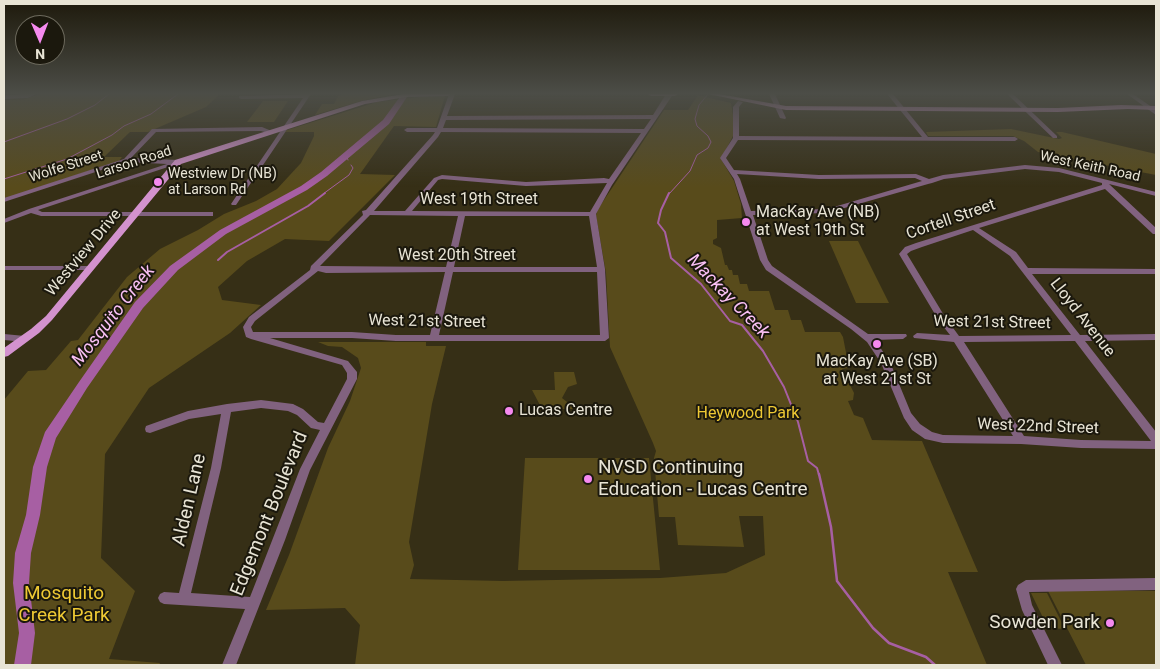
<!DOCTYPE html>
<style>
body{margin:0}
#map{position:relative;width:1160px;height:669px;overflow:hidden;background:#362f16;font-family:Roboto,sans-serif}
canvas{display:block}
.frame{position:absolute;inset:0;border:5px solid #e8e4d5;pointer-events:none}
.north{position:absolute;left:15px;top:15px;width:50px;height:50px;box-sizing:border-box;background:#1b180d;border:1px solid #6d6a5d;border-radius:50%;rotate:179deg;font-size:14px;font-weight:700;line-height:20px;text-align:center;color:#e8e4d5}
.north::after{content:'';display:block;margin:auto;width:18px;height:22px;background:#f589ef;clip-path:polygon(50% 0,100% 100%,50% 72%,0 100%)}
</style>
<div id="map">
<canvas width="1160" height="669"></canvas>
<div class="frame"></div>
<div class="north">N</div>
</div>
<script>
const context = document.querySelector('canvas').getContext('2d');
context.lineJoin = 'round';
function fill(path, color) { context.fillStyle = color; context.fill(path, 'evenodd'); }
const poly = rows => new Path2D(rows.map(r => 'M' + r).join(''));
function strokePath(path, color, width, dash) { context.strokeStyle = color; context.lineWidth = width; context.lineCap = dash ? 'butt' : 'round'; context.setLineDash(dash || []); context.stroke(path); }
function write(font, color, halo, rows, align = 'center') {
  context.font = font + ' Roboto,sans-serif'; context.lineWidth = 4; context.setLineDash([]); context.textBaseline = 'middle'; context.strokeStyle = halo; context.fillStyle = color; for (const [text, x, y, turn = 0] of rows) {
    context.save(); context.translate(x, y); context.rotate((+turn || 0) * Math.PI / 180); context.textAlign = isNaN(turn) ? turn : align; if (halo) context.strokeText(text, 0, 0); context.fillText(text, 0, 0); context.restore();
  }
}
const green = poly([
 [39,94,218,94,218,96,206,107,164,125,148,132,130,132,104,157,122,157,119,161,4,199,4,100,25,99],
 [342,94,396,94,361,101,315,115,322,104,334,104,338,96],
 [698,95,731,103,734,122,733,136,721,159,734,181,741,204,742,218,717,220,717,238,713,240,713,244,721,248,725,265,727,265,729,270,732,270,733,275,738,275,740,284,747,284,749,291,769,291,775,310,788,310,791,320,801,320,805,332,840,332,843,337,849,368,842,369,854,393,853,400,848,401,854,415,863,418,872,440,922,441,978,572,948,572,987,665,355,665,360,625,345,608,266,610,289,555,328,448,350,401,361,368,358,358,342,347,328,346,318,342,426,342,426,346,446,346,432,404,409,542,414,565,410,579,503,581,660,578,726,573,765,555,763,516,739,516,744,547,678,545,675,517,659,517,654,458,656,451,653,443,610,347,606,273,596,215,598,209,664,110,688,110],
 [445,96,436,127,394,126,360,174,395,175,329,241,285,239,247,261,218,287,222,300,261,305,230,333,149,388,105,454,101,558,135,591,109,659,160,663,159,665,4,665,4,400,28,371,46,370,71,341,78,340,127,277,160,249,198,230,224,214,256,201,277,189,301,163,314,136,314,132,285,132,287,130,377,102,418,97],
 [263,101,288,101,274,122,247,122],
 [1011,129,1059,139,1062,138,1056,132,1062,132,1156,154,1156,175,1038,152,1024,141,1013,136,928,136,926,132],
 [829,241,858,241,889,303,856,303],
 [554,372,574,372,577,384,568,387,562,398,576,409,542,409,532,390,555,390],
 [525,458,649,458,660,570,518,570],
 [1048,591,1156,591,1156,665,1086,665],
 [1031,593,1047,593,1065,629,1048,628]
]);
const streamFar2 = poly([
 [4,142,67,119,95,105,109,94],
 [347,157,348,160],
 [4,179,67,159,112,135,124,126,151,114,178,94],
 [323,194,349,175,353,168,351,165],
 [669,194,690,171,697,155,708,148,711,142,708,136,697,126,695,119,699,105,708,94]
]);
const streamFar1 = poly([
 [669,193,661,210,658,223,665,232,671,258,701,284,730,321,742,325,763,351,784,387,798,422,808,461,817,468,819,475],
 [218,260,227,252,308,206,325,193]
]);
const stream = poly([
 [819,474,831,527,837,581,873,628,889,643,926,657,935,665]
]);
const river = poly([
 [402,94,409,94,389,124,327,176,307,190,226,234,178,270,143,308,87,388,56,438,47,467,40,515,31,553,29,583,35,633,31,665,14,665,19,633,13,583,15,553,26,515,33,467,45,432,79,382,135,302,170,266,220,230,301,186,321,172,383,120,402,94]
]);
const minor = poly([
 [27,94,37,94,28,98,4,99,4,95,27,94],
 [311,94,236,205,232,205,231,204,303,98,241,99,239,98,239,96,311,94],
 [449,94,455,94,447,116,653,115,666,94,672,94,672,96,612,185,596,214,605,269,609,338,605,341,396,341,352,338,270,338,348,361,357,372,357,379,310,470,285,540,236,665,222,665,245,609,164,604,160,602,158,598,160,594,164,592,179,593,211,468,221,414,189,419,150,433,146,432,145,429,146,426,188,411,227,404,261,400,293,404,303,409,318,422,324,423,347,379,347,373,342,365,251,339,246,337,243,327,249,317,310,270,311,266,363,215,362,211,366,210,433,135,435,132,407,132,404,130,407,128,437,128,449,94],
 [651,119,644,129,443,128,446,120,651,119],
 [441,132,641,133,609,179,604,178,526,182,442,175,434,178,405,211,374,211,438,137,441,132],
 [442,179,526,186,607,183,590,212,412,211,438,180,442,179],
 [370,215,458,216,446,267,320,266,370,215],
 [465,216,589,216,597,267,454,267,465,216],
 [318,271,326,273,445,272,430,335,396,335,352,332,253,332,251,327,255,321,318,271],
 [453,272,597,272,600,335,439,335,453,272],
 [261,408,288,411,297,415,311,428,320,430,300,469,250,597,191,593,221,468,231,412,261,408],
 [769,94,775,94,786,118,785,119,780,118,769,94],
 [887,94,893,94,928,137,1015,137,1018,139,1015,141,738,140,726,158,734,170,819,175,916,174,929,179,943,175,1025,165,1059,168,1156,192,1156,196,1109,184,1156,228,1156,234,1153,234,1105,189,979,228,1016,252,1028,268,1156,269,1156,274,1032,274,1080,335,1156,334,1156,340,1085,341,1156,432,1156,449,1081,448,1021,444,943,443,925,439,912,430,904,418,881,363,867,342,851,329,766,270,760,260,734,179,720,158,733,138,733,107,738,101,743,102,739,107,739,136,922,137,887,94],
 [1025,169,1059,172,1102,183,1102,185,916,243,905,247,899,254,939,321,950,335,917,333,913,336,914,338,954,342,1013,436,943,435,932,432,920,424,911,413,890,362,875,340,903,339,907,336,906,334,868,334,772,266,768,260,753,215,827,213,928,184,932,183,944,179,1025,169],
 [737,174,819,179,915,178,922,181,827,209,751,211,740,179,737,174],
 [973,230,1010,256,1071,335,959,336,945,317,907,254,911,251,922,247,973,230],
 [1075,341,1151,441,1081,440,1024,436,964,342,1075,341],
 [1007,94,1013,94,1057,136,1057,138,1053,138,1007,94],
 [1127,94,1133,94,1156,110,1156,115,1127,94],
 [262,127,274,132,271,134,261,131,156,132,131,158,178,160,181,162,180,163,38,210,42,212,213,212,213,216,41,216,31,213,4,223,4,219,29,209,167,164,126,162,4,202,4,198,124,159,152,129,262,127],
 [4,266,90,266,94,268,90,270,4,270,4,266],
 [4,334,25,336,29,339,25,342,4,340,4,334],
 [1156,578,1156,590,1029,592,1032,605,1062,665,1048,665,1022,610,1016,589,1018,585,1026,580,1156,578]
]);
const major = poly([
 [403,94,451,94,448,96,406,97,365,104,181,164,52,320,39,333,8,356,4,357,4,348,31,329,46,316,175,160,362,101,403,94],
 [648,94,678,94,675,96,651,96,648,94],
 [708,94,719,94,786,106,1058,108,1121,105,1156,106,1156,110,1128,109,1058,112,786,110,708,94]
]);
const markers = [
 [158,182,5,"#f589ef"],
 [746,222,5,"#f589ef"],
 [877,344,5,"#f589ef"],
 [509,411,5,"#f589ef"],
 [588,479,5,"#f589ef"],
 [1110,623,5,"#f589ef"]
];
const farStreetnames = [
 ["Larson Road",134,163,-18],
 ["Wolfe Street",66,167,-18],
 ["West Keith Road",1090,167,12]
];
const farPoinames = [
 ["Westview Dr (NB)",168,174],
 ["at Larson Rd",168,190]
];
const streetNames = [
 ["West 19th Street",479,200],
 ["Cortell Street",951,220,-19],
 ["Westview Drive",84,253,-50],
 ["West 20th Street",457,256],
 ["Lloyd Avenue",1082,318,52],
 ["West 21st Street",427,322,1],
 ["West 21st Street",992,323,1],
 ["West 22nd Street",1038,427,2]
];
const poiNames = [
 ["MacKay Ave (NB)",756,213],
 ["at West 19th St",756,231],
 ["MacKay Ave (SB)",877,362,"center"],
 ["at West 21st St",877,380,"center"],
 ["Lucas Centre",519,411]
];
const parkNames = [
 ["Heywood Park",748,414]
];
const waterNames = [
 ["Mackay Creek",728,297,46],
 ["Mosquito Creek",114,316,-52]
];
const nearPoinames = [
 ["NVSD Continuing",598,468],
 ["Education - Lucas Centre",598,490],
 ["Sowden Park",1100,623,"right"]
];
const nearStreetnames = [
 ["Alden Lane",190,500,-77],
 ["Edgemont Boulevard",270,514,-68]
];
const nearParknames = [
 ["Mosquito",64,594],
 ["Creek Park",64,616]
];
fill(green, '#584b1b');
strokePath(streamFar2, '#a75fa3', 1);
strokePath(streamFar1, '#a75fa3', 2);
strokePath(stream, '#a75fa3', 2.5);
fill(river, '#a75fa3');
fill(minor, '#81627f');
fill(major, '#d392ce');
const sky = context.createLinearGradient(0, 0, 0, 187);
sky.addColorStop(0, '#1e1a0c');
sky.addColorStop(0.5, '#4c4d47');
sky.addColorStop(1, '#4c4d4700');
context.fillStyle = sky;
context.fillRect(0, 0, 1160, 187);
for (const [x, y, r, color] of markers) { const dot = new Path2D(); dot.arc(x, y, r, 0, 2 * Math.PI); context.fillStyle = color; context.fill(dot); strokePath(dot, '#1b180d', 2); }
write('14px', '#e8e4d5', '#1b180d', farStreetnames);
write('14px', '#e8e4d5', '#1b180d', farPoinames, 'left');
write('16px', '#e8e4d5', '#1b180d', streetNames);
write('16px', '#e8e4d5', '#1b180d', poiNames, 'left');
write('16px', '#eec934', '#1b180d', parkNames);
write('italic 18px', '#fac0f5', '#1b180d', waterNames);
write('19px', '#e8e4d5', '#1b180d', nearPoinames, 'left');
write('19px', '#e8e4d5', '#1b180d', nearStreetnames);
write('19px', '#eec934', '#1b180d', nearParknames);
</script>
